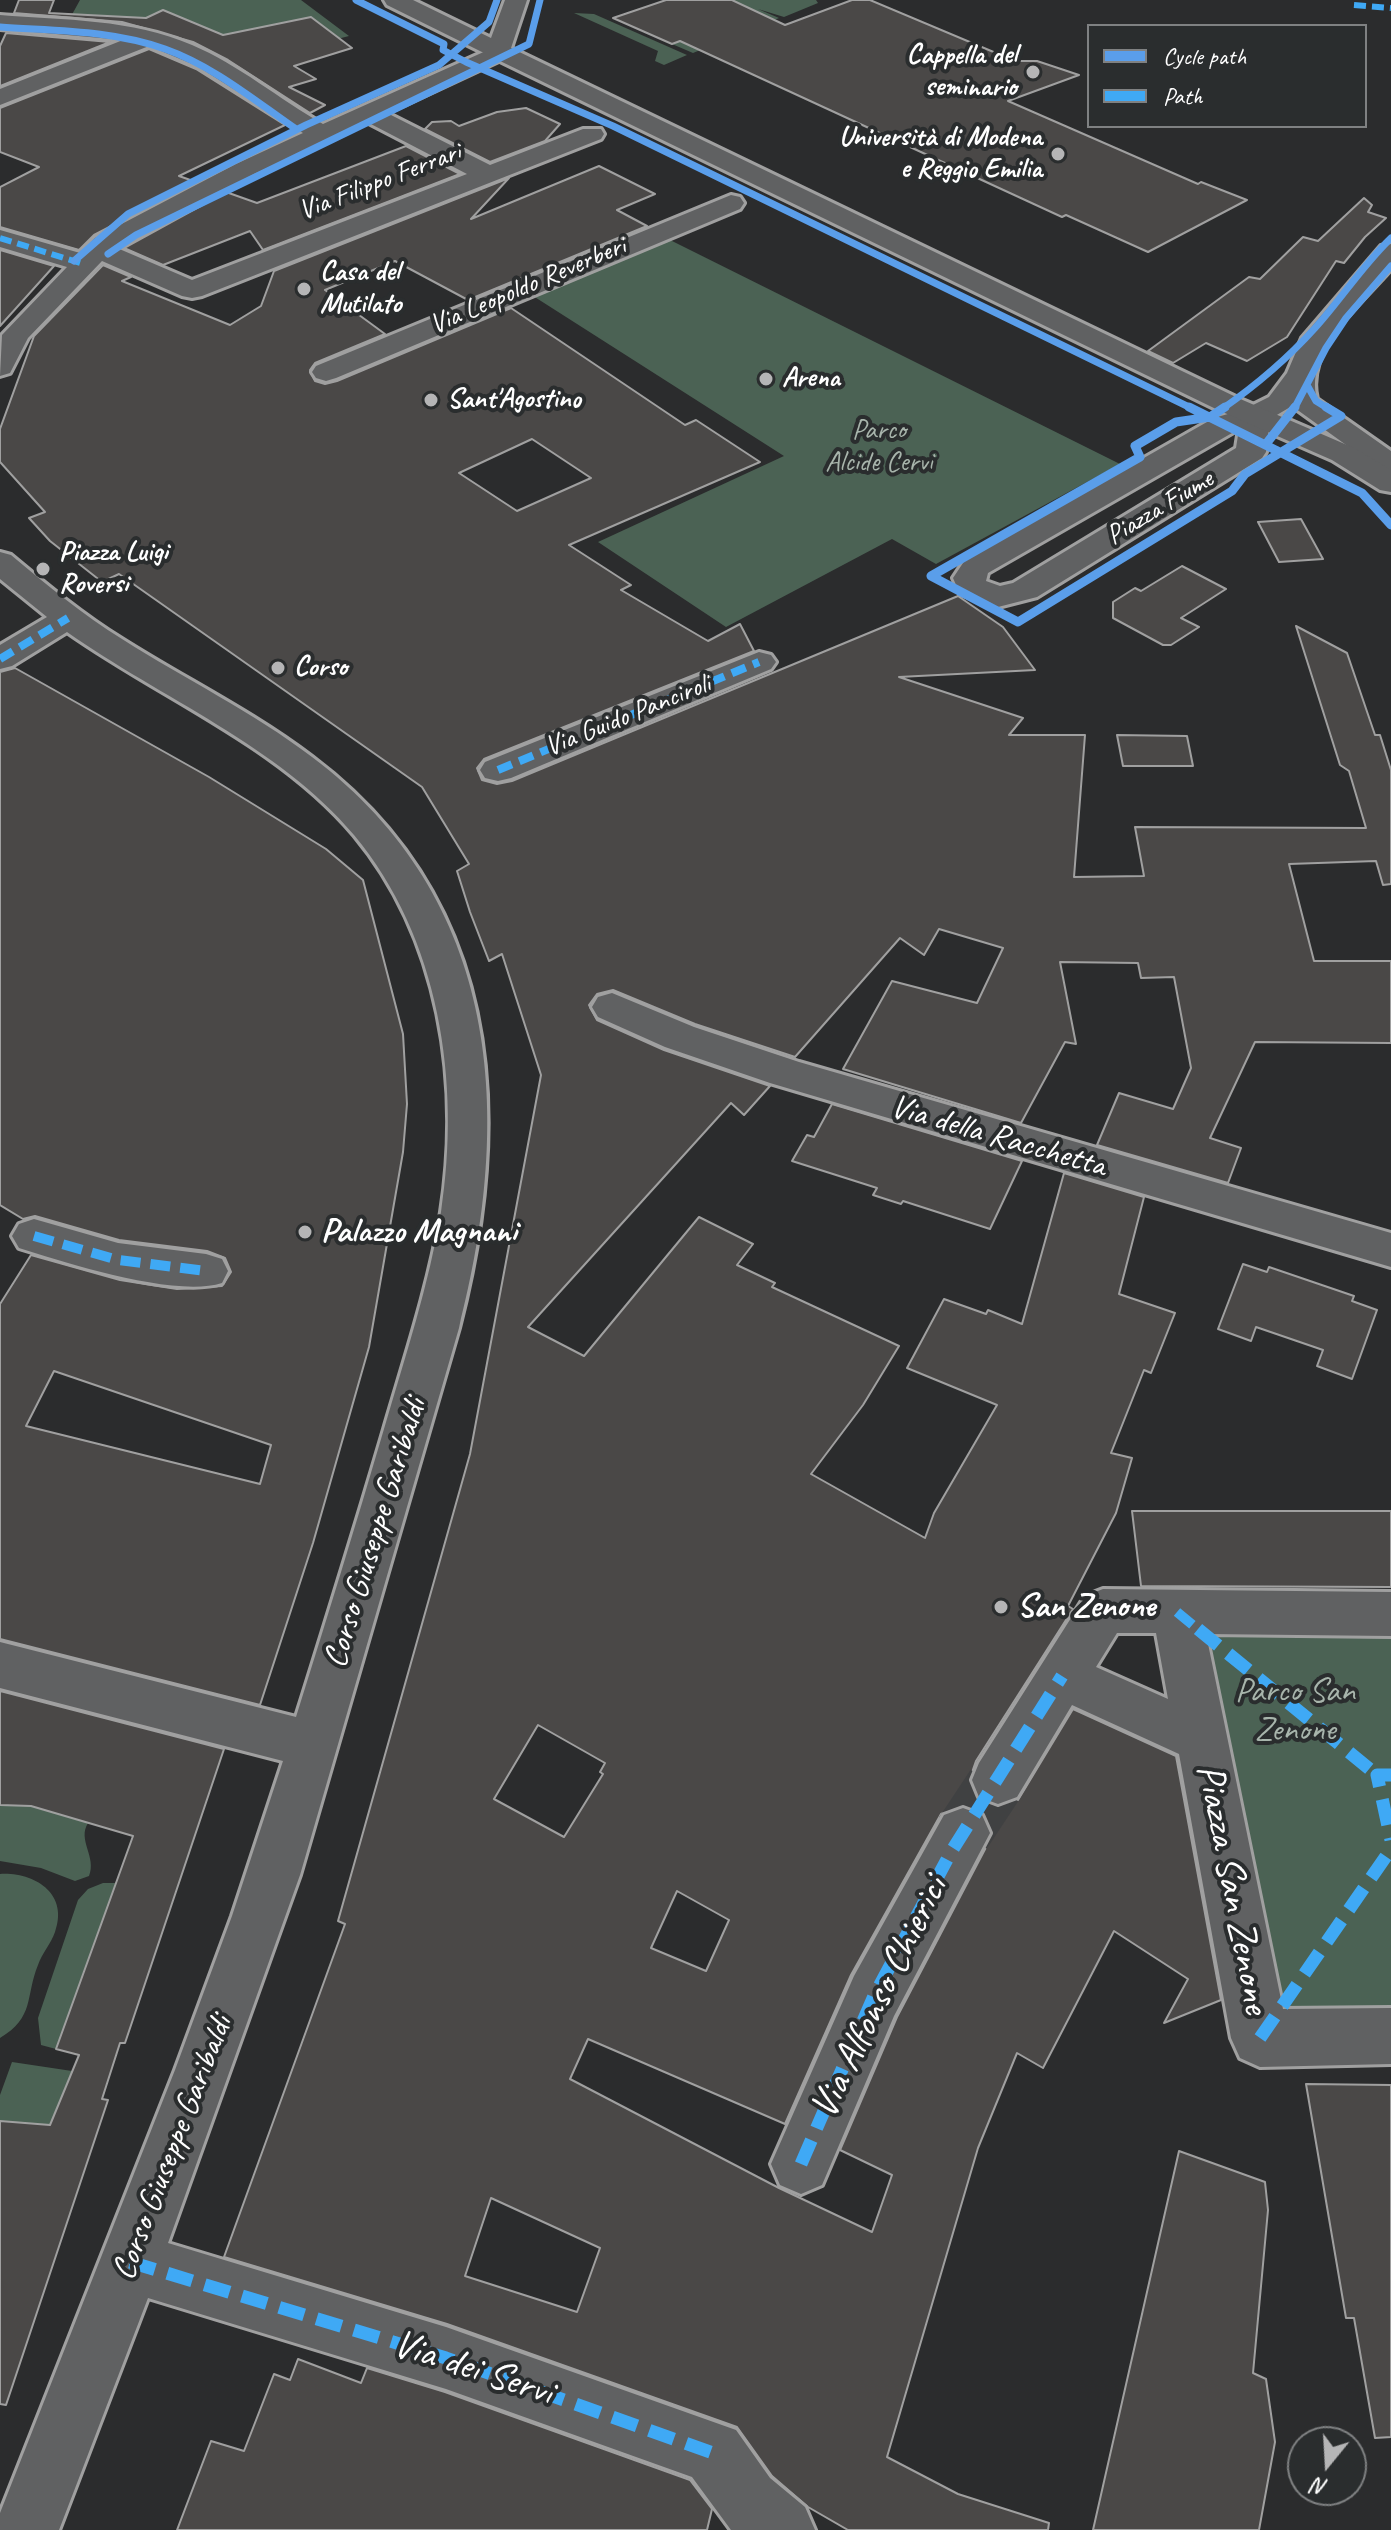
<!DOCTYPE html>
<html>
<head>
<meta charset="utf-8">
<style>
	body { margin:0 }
	#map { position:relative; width:1391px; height:2530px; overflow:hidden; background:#2b2c2d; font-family:Caveat,sans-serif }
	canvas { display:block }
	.legend { position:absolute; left:1087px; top:24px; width:280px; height:104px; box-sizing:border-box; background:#2a2d2e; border:2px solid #7f8182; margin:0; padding:10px 14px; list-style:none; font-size:24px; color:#fff }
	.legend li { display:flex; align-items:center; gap:16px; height:40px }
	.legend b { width:40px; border:2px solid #7f8182 }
	.north { position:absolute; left:1287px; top:2426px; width:80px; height:80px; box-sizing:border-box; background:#2a2d2e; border:2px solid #7f8182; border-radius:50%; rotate:198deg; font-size:22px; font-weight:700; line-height:32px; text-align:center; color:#fff }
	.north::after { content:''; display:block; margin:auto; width:28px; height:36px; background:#b5b5b6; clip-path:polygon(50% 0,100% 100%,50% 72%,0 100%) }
</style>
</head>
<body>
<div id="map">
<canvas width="1391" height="2530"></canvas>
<ul class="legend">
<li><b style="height:10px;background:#5a9eea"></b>Cycle path</li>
<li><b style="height:10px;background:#3fa9f5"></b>Path</li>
</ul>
<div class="north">N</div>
</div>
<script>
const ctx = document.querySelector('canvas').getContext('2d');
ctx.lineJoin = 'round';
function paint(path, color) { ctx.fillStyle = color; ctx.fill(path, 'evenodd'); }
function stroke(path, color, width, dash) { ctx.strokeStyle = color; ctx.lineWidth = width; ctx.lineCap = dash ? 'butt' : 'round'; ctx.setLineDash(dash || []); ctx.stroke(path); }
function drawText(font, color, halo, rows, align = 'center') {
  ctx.font = font + ' Caveat,sans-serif'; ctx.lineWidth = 8; ctx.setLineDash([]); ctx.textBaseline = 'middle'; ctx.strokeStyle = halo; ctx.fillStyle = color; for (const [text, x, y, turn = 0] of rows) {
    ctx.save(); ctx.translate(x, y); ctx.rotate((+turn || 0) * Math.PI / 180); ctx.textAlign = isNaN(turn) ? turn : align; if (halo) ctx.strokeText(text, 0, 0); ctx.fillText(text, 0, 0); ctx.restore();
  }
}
paint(new Path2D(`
	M80,0H301L349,36L236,65L191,40L163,10L146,18L85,15L81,21L69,20Z
	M732,0H816L818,3L784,17L758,9L779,18L693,53L672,44L757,12Z
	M574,13L594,14L687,55L664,65L655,61L658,51Z
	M664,237L1120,464L936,564L892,539L726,627L598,542L784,456L530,294Z
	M1177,1612L1391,1614V2036L1260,2038Z
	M0,1805L31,1806L88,1823C77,1840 97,1857 89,1876L75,1881L41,1868L0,1861Z
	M0,1874C35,1872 69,1894 55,1932C51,1944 42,1953 38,1965C25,1997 35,2017 0,2038Z
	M103,1883H116L56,2049L41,2045L38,2018L78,1900L88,1889Z
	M12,2062L72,2071L50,2125L0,2121V2095Z`), '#4b6254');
const building = new Path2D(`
	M19,0H54L49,13L146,18L163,10L223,35L311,17L352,48L294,66L316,79L289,87L325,105L310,113L228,60L193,42L122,22L14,13Z
	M666,0H732L785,25L852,0H870L1015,61H1037L1079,75L1008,101L1198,184L1201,182L1247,200L1148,252L1066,215L1062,217L680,41L672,44L613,18Z
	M6,33L110,42L0,86V46Z
	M149,49L196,69L285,125L179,176L196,182L94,235L79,250L0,227V187L39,167L0,152V108Z
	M526,108L560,124L545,141L490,162L425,129L432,122L451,121L459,126L497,112Z
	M406,146L460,174L263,250L250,231L163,265L124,248L226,192L257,203Z
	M599,166L655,194L617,210L647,226L468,300L395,261L325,290L385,334L315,363L310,370L315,381L325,384L337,381L511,308L685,425L696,420L760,462L569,545L631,585L621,590L708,641L740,624L754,651L484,759L477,768L482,780L497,784L512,781L958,596L1003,627L1035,670L899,677L1023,718L1009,735H1085L1074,877L1144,876L1135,827L1366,828L1349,771L1340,765L1296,626L1347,653L1375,735H1380L1391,770V884L1383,885L1376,861L1289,864L1314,961H1391V1043L1255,1042L1210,1138L1241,1148L1228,1183L1097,1145L1119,1093L1173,1109L1191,1068L1174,977L1141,978L1138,963L1060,962L1076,1044L1065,1042L1021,1123L843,1069L892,981L977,1003L1003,948L939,929L924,955L900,938L795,1057L695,1024L613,990L597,994L589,1005L597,1020L664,1050L770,1086L744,1115L731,1103L528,1327L584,1356L699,1217L753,1244L737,1265L775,1283L772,1287L899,1346L863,1405L811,1474L925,1538L934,1513L997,1405L907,1368L944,1299L986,1314L988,1310L1022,1324L1064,1173L1144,1197L1119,1294L1175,1313L1151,1373L1144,1370L1111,1453L1132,1458L1116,1513L1068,1606L1073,1609L976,1761L969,1781L978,1800L997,1807L1018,1800L1073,1709L1176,1756L1221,2000L1164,2023L1188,1979L1114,1931L1043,2068L1017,2053L978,2148L887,2457L958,2494L1049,2523L1048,2530H848L808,2507L772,2476L737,2427L447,2324L224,2257L345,1924L338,1921L470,1454L541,1075L502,954L489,961L470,912L457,871L469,864L422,787L119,574L102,582L50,541L29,518L45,512L0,462V429L34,336L103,265L131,277L122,281L230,325L261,306L274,271L509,178L471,219ZM532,439L591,478L517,511L459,473ZM538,1725L605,1763L600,1772L603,1774L564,1837L494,1799ZM962,1805L985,1814L993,1834L897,2017L840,2150L892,2175L872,2232L779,2188L570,2079L588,2039L785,2124L851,1975L941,1814ZM677,1891L729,1920L706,1971L651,1948ZM491,2198L600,2248L577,2312L465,2276Z
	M1364,198L1372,205L1368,212L1386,218L1365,237L1344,263L1336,261L1287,337L1247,361L1206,343L1173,363L1148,351L1249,277L1260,279L1303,237L1318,241Z
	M0,250L54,266L0,326Z
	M1301,519L1323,559L1279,562L1258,522Z
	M1182,566L1226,589L1181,618L1199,627L1171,645H1163L1113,618V602L1135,588L1141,591Z
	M15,668L209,777L326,849L363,880L403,1034L407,1104L403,1152L369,1347L313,1543L260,1705L0,1639V1304L31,1255L120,1280L177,1289L222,1286L231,1272L225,1258L207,1251L119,1240L35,1216L23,1219L0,1205V672ZM54,1371L271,1445L260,1484L26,1426Z
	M1117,735L1187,736L1193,766H1123Z
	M832,1104L1022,1161L990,1229L903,1201L901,1204L873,1195L877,1188L792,1161L807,1135L814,1137Z
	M1243,1264L1267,1272L1269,1267L1354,1296L1352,1301L1377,1310L1352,1379L1317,1366L1323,1350L1256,1327L1251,1341L1218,1329Z
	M1132,1511H1391V1587L1141,1586Z
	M0,1691L224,1749L125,2043H120L102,2099L108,2100L6,2405L0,2404V2121L50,2125L79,2055L56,2049L133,1836L31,1806L0,1805Z
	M1306,2084L1391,2085V2437L1375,2438L1354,2318H1346Z
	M1179,2151L1265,2182L1268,2210L1253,2373L1266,2379L1275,2442L1259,2530H1093Z
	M298,2359L361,2383L367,2368L445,2392L690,2480L712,2509L707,2530H177L211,2441L244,2451L274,2374L290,2380Z`);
paint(building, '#4a4847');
stroke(building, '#a0a0a0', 2);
stroke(new Path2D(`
	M963,1833L998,1780`), '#404142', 57, [57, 29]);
const minor = new Path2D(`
	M0,15C64,20 132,19 192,45C239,65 279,99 323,124L497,46L505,48L509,53L505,58L387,113L490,165L583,129H601L604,134L601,139L202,296L192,298L182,296L102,261L28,338L10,373L0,376L2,335L67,267L0,247V230L80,253L95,238L236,164L303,133L197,66L149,46L0,105V89L123,40L0,29ZM367,122L467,174L192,280L117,248L254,174Z
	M731,195L740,197L744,203L740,209L336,378L326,381L316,378L312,372L316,366Z
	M1391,244V269C1362,303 1304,349 1317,399L1391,451V481L1380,479L1367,460L1292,406L1270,419L1266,452L1262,458L1037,597L998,607L960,594L953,578L965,560L1214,418L1245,409L1269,397L1287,373L1302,338L1381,246ZM1239,429L1236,448L1013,583L1000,586L986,581L988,573Z
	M0,552L11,555C47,585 83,615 122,639C185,679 253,712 312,757C502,900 514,1115 459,1328L300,1875L168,2243L446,2327L736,2430L770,2478L805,2507L815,2530H731L692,2477L446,2389L148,2298L59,2530H0V2513L175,2070L232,1916L283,1761L0,1688V1642L296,1717C326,1621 356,1525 384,1429C405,1357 429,1285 441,1212C461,1083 440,938 354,835C278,745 162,699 67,632L12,666L0,669V645L47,617L0,579Z
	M759,652L771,655L776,662L771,669L511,778L498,781L485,778L480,770L485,762Z
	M612,993L694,1027L799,1062L1391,1233V1267L770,1083L665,1047L598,1017L592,1007L598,997Z
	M34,1219L118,1243L206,1254L222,1259L228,1271L222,1283C175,1298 67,1263 19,1248L12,1236L19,1224Z
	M1103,1589L1391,1592V1636L1206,1634L1283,2009L1391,2008V2064L1260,2067L1240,2058L1231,2038L1179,1754L1072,1705L1017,1797L998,1804L979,1797L972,1780L979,1763L1085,1596ZM1117,1633H1156L1168,1699L1096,1667Z
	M963,1808L982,1815L990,1833L894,2016L822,2185L801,2194L780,2185L771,2164L854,1976L944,1815Z`);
const major = new Path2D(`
	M384,0H413L491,38L505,0H527L511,48L1238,398L1354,448L1391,470V492L1380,490L1332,460L1218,410L498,60L489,58L486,54L387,5Z`);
stroke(minor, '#a0a0a0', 6);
stroke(major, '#a0a0a0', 6);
paint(minor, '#606162');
paint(major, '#606162');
stroke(new Path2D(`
	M1354,5L1391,8
	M0,238L80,263`), '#3fa9f5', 6, [12, 6]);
stroke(new Path2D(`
	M0,659L68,618
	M498,770L759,662`), '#3fa9f5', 8, [15, 8]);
stroke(new Path2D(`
	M34,1236L118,1260L206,1271
	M1177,1612L1200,1631`), '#3fa9f5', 10, [20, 10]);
stroke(new Path2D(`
	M1198,1629L1377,1775
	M1391,1775H1377L1391,1840
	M1260,2038L1391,1849
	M801,2164L874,1996L951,1852L1062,1676
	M130,2262L446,2358L713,2453`), '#3fa9f5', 13, [26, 13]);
stroke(new Path2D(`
	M356,0L444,44L443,50L466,62L613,126L1193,409
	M0,27C55,31 112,30 165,49C213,66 254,100 296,129
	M108,254L136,235L529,44L540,0
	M74,261L128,214L306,125L439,65L489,22L497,0
	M1307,385L1316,401L1329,409
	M1222,409C1255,386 1288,358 1315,328C1342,298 1362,266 1391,238
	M1294,409L1326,348L1346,318L1391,266`), '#5a9eea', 7);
stroke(new Path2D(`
	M1189,407L1362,493L1391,525
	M1225,407L1210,417L1176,422L1135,446L1140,457L931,576L1018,622L1232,491L1245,474L1341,416L1326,407
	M1266,444L1295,407`), '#5a9eea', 9);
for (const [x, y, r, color] of [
	[1033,72,8,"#b5b5b6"],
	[1058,154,8,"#b5b5b6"],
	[304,289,8,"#b5b5b6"],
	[766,379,8,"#b5b5b6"],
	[431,400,8,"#b5b5b6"],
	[43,569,8,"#b5b5b6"],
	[278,668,8,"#b5b5b6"],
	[305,1232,8,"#b5b5b6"],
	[1001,1607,8,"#b5b5b6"]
]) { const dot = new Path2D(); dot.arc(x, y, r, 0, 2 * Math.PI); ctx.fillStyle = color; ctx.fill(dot); stroke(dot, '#2a2d2e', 3); }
drawText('bold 28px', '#fff', '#2a2d2e', [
	["Cappella del",1017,56,"right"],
	["seminario",1017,88,"right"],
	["Università di Modena",1042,138,"right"],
	["e Reggio Emilia",1042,170,"right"],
	["Casa del",320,273],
	["Mutilato",320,305],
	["Arena",782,379],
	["Sant'Agostino",447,400],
	["Piazza Luigi",59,553],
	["Roversi",59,585],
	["Corso",294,668]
], 'left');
drawText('28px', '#fff', '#2a2d2e', [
	["Via Filippo Ferrari",380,182,-21],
	["Via Leopoldo Reverberi",528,286,-23],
	["Piazza Fiume",1160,508,-31],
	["Via Guido Panciroli",628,716,-22]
]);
drawText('28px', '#a8b5ac', '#2a2d2e', [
	["Parco",879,431],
	["Alcide Cervi",879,463]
]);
drawText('34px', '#fff', '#2a2d2e', [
	["Via della Racchetta",998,1137,16],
	["Corso Giuseppe Garibaldi",376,1533,-73],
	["Corso Giuseppe Garibaldi",173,2148,-69]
]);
drawText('bold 34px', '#fff', '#2a2d2e', [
	["Palazzo Magnani",321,1232],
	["San Zenone",1017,1607]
], 'left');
drawText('34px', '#a8b5ac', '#2a2d2e', [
	["Parco San",1295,1692],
	["Zenone",1295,1731]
]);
drawText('40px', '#fff', '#2a2d2e', [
	["Piazza San Zenone",1232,1889,79],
	["Via Alfonso Chierici",880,1998,-64],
	["Via dei Servi",473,2369,18]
]);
</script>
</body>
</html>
